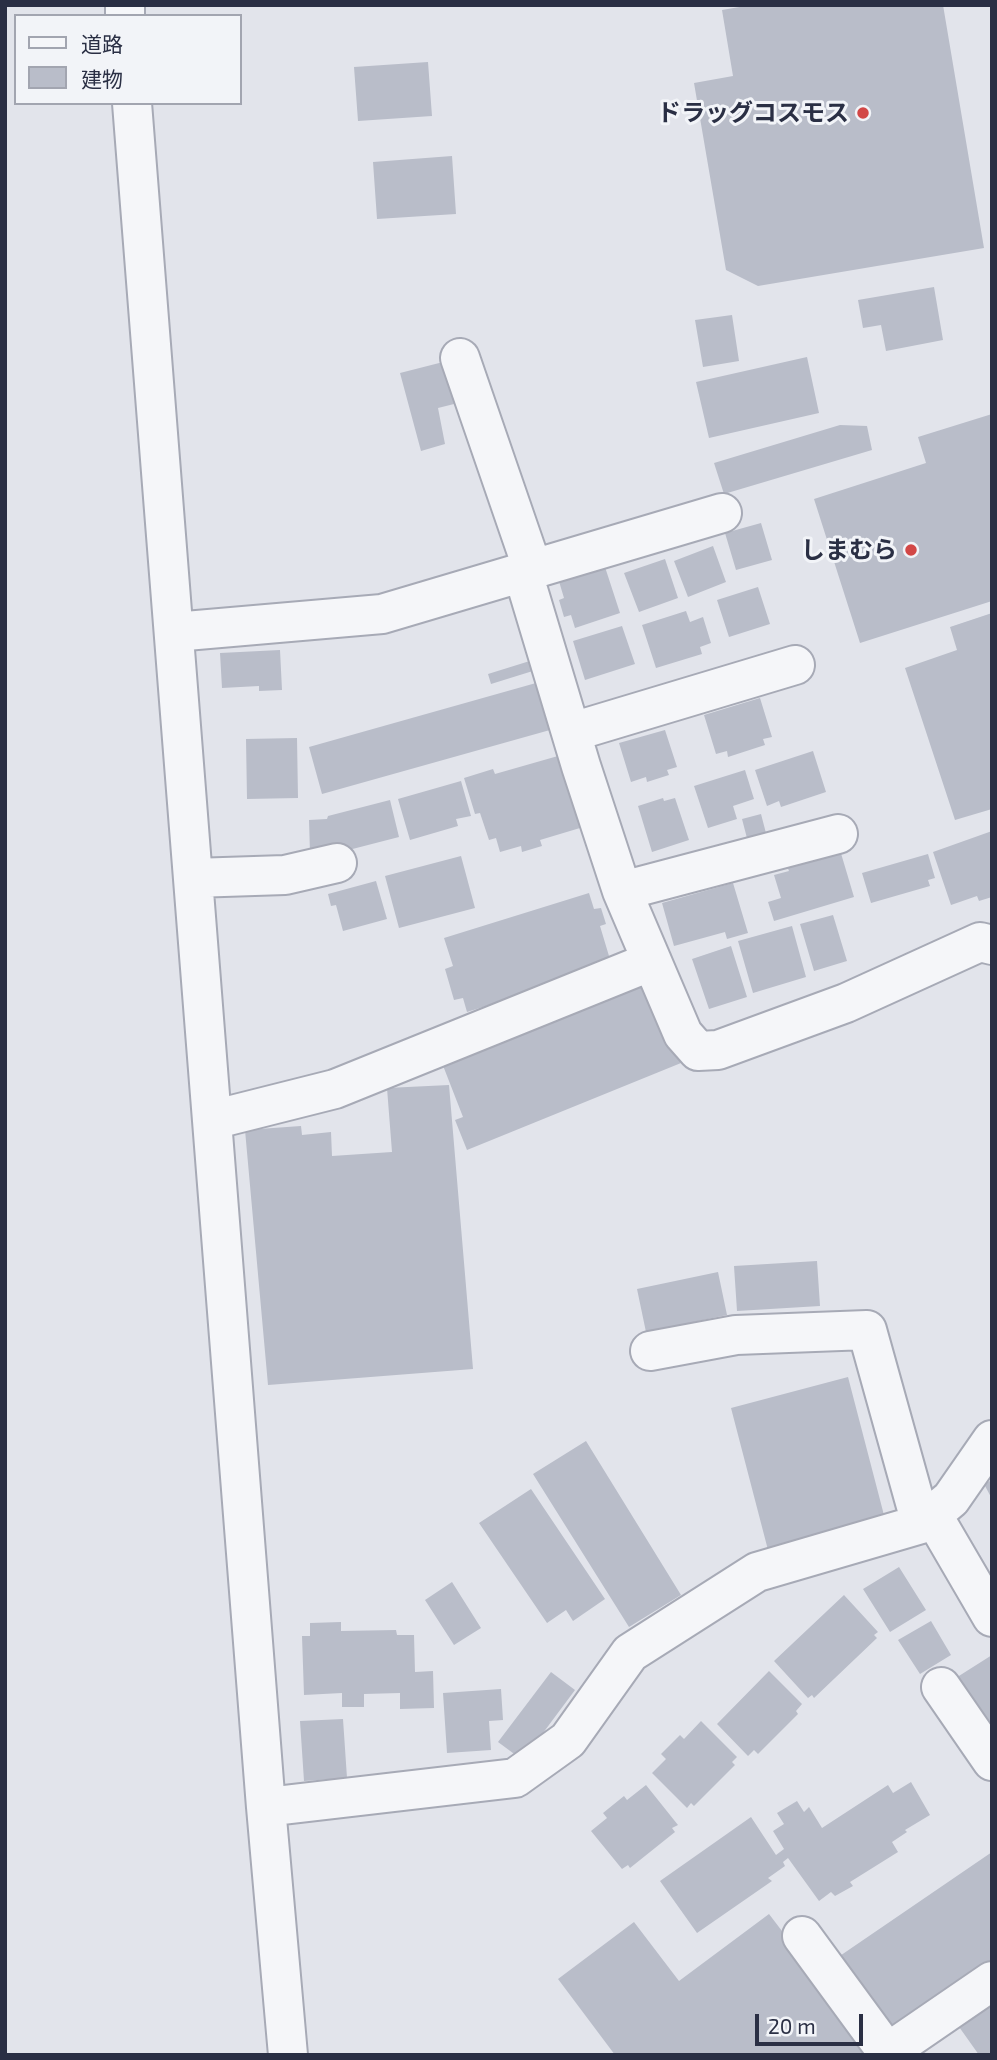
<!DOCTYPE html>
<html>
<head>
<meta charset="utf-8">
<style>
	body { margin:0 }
	#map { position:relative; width:997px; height:2060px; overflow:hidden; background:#e2e4eb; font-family:"Exo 2","Noto Sans JP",sans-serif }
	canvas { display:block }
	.frame { position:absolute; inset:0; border:7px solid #2a2f44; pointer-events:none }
	.legend { position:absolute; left:14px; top:14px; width:228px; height:91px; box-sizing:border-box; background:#f2f4f8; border:2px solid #a2a5b0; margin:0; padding:9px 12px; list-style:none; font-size:21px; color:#2a2f44 }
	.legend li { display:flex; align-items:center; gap:14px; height:35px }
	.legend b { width:35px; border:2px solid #a2a5b0 }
	.scale { position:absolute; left:755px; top:2014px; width:108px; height:32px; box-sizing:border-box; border:4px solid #2a2f44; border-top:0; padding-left:9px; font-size:21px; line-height:24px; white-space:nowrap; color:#2a2f44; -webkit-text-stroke:5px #f2f4f8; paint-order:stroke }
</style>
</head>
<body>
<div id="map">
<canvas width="997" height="2060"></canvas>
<div class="frame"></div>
<ul class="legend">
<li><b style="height:9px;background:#f5f6f9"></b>道路</li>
<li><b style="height:19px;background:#b9bdc9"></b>建物</li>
</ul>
<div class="scale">20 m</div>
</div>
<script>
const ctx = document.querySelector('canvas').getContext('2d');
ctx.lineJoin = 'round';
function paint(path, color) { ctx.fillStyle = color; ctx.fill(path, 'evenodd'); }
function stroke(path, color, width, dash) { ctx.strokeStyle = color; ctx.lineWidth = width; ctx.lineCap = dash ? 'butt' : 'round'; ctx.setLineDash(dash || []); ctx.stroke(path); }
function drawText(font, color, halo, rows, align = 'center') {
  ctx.font = font + ' "Exo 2","Noto Sans JP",sans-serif'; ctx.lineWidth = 6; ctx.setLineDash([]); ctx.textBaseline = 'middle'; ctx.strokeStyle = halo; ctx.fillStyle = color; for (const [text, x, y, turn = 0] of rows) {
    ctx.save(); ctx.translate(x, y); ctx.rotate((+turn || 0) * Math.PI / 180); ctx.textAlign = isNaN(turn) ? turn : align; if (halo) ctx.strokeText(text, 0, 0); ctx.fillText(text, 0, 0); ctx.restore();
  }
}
paint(new Path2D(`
	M751,5H943L984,248L758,286L726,270L694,83L733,76L722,10Z
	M428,62L432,116L358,121L354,67Z
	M452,156L456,214L377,219L373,162Z
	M934,287L943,340L886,351L881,325L863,328L858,300Z
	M732,315L739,361L703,367L695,320Z
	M807,357L819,413L709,438L696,382Z
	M451,360L462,402L438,408L445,444L421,451L400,373Z
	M992,414V601L860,643L814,499L926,463L918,437Z
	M840,425L867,426L872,450L724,494L714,463Z
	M761,523L772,560L736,570L725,533Z
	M713,546L726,582L688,597L674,561Z
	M665,559L678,598L639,612L624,573Z
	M605,567L620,613L575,628L571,615L564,617L559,600L564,598L558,578Z
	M758,587L770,624L729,637L717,600Z
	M686,611L690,622L703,617L711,643L700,647L702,654L656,668L642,625Z
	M992,613V809L955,820L905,668L957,650L950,627Z
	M622,626L635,664L585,680L573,641Z
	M280,650L282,690L259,691V686L222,688L220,653Z
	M533,660L536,670L491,684L488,674Z
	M536,683L550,730L322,794L309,747Z
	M760,698L772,737L763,739L765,745L728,757L727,751L716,754L704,715Z
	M665,730L677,767L667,770L669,775L647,782L646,777L631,782L619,743Z
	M297,738L298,798L247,799L246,739Z
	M813,751L826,792L781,807L779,801L767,806L755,770Z
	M558,756L580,828L540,840L542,846L522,852L521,846L500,852L496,838L489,840L480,813L475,814L464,778L493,769L495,774Z
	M745,770L754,799L733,806L737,819L708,828L694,786Z
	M461,781L471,816L456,819L458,826L410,840L398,799Z
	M663,798L664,801L675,798L689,840L652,852L638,806Z
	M390,800L399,837L337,853H310L309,820L327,819L328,816Z
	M761,814L767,837L748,842L742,819Z
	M992,831V897L979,901L977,896L951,905L933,852Z
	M840,850L854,897L774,921L768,902L781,898L774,875L789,871L787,866Z
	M928,854L935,878L928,880L930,886L871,903L862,873Z
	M461,856L475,908L399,928L385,876Z
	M376,881L387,919L343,931L336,905L331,906L328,894Z
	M733,883L748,933L727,939L725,932L674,946L662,903Z
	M589,893L594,909L601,908L606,924L600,926L612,966L467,1012L463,998L454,1000L445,969L453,966L444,938Z
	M833,915L847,961L814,971L800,924Z
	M792,926L806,977L753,993L738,941Z
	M731,946L747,997L709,1009L692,959Z
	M648,980L681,1063L467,1150L455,1120L463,1117L442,1063Z
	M449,1085L473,1369L268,1385L245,1130L301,1126L302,1135L331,1132L332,1156L392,1152L387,1088Z
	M817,1261L820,1306L737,1311L734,1266Z
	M718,1272L727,1315L646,1332L637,1289Z
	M848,1377L885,1519L768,1550L731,1408Z
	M586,1441L681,1595L629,1627L533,1474Z
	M992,1480V1499L984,1484Z
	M531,1489L605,1599L573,1621L566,1610L547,1623L479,1523Z
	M899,1567L926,1610L890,1632L863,1589Z
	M452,1582L481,1628L454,1645L425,1600Z
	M844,1595L878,1632L874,1635L877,1638L814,1698L812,1695L808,1698L774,1661Z
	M931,1621L951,1655L920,1674L898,1640Z
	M341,1622V1631L396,1630L397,1635H414L415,1672L433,1671L434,1708L400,1709V1693L364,1694V1707H342V1693L304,1695L302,1636H310V1623Z
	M992,1655V1740L951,1681Z
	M769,1671L802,1704L796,1711L798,1714L758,1754L754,1750L748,1756L717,1724Z
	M551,1672L575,1690L540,1737L517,1756L498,1742Z
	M501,1689L503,1720L489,1721L491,1750L447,1753L443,1693Z
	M343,1719L347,1778L304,1781L300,1721Z
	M701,1721L737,1757L732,1762L735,1765L694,1806L691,1803L687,1808L652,1773L666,1759L661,1754L680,1735L684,1739Z
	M911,1782L930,1815L905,1830L907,1832L892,1842L898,1852L850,1882L853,1886L835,1896L831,1892L819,1901L788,1858L783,1862L785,1866L768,1878L772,1881L697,1933L660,1881L751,1817L776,1855L784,1849L773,1831L784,1824L777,1813L797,1801L804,1812L809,1807L822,1828L888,1785L893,1793Z
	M646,1785L678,1825L672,1828L675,1832L630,1868L628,1865L622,1869L591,1831L607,1818L603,1813L624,1796L627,1800Z
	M992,1852V1976L888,2046L831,1962Z
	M769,1914L875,2053L874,2055H615L558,1979L634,1922L679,1981Z
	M992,2000V2055H979L957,2024Z`), '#b9bdc9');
const minor = new Path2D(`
	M125,5V16
	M132,103L266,1807L288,2055
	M460,358L533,570
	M523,573L581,766L622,891L683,1034L698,1051L718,1050L846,1003L980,942L992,945
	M174,632L382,614L722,513
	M572,732L795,665
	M193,878L285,875L337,863
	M622,891L838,834
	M212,1120L335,1089L652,961
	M650,1351L736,1335L867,1330L921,1524
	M932,1514L992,1617
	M941,1687L992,1761
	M266,1807L515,1778L568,1740L630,1653L757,1572L921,1524L951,1499L992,1440
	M802,1936L887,2052
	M884,2055L992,1981`);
stroke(minor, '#a7aab6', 42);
stroke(minor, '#f5f6f9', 38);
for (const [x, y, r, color] of [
	[863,113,7,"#d24746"],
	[911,550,7,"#d24746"]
]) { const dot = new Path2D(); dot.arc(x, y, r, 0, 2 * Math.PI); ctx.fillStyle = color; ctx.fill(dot); stroke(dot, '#f2f4f8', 2.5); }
drawText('bold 24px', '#2a2f44', '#f2f4f8', [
	["ドラッグコスモス",849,113],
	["しまむら",897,550]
], 'right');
</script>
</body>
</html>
